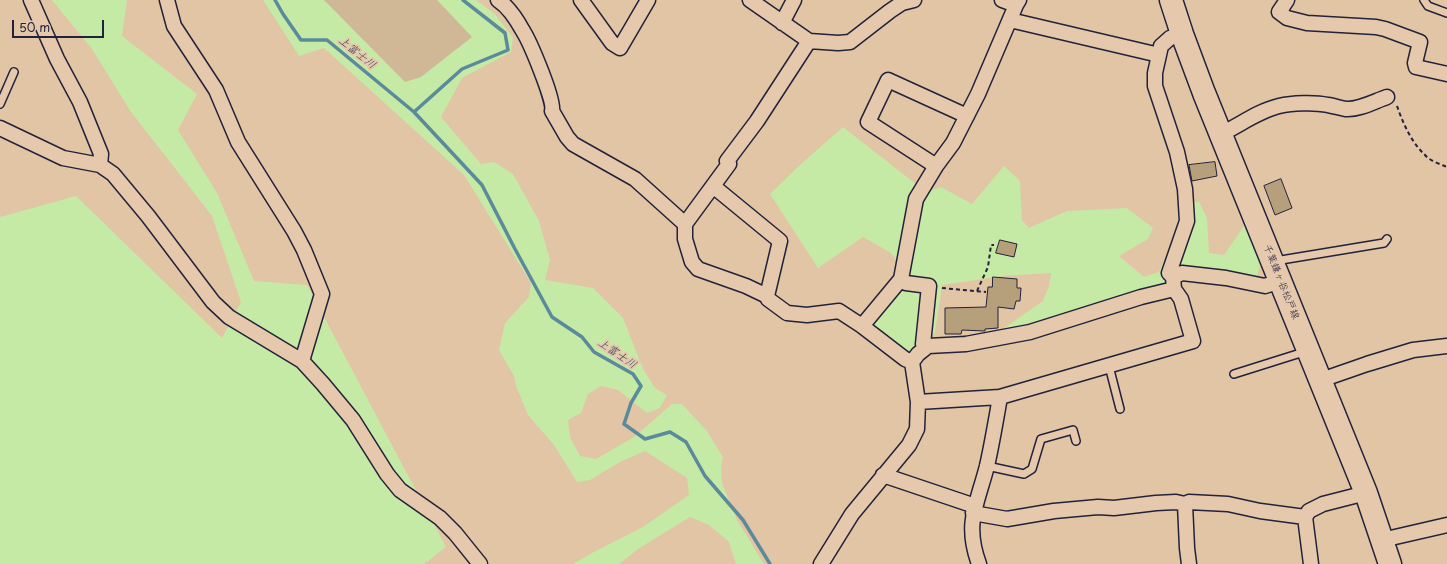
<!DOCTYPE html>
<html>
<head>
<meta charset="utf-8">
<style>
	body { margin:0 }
	#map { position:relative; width:1447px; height:564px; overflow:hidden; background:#e1c5a5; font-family:"Playpen Sans",sans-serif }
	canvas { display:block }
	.scale { position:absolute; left:12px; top:20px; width:92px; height:18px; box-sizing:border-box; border:2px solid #22223b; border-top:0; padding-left:5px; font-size:12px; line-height:14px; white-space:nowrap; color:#22223b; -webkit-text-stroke:3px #e6c9ad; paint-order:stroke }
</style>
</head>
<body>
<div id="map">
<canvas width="1447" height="564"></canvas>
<div class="scale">50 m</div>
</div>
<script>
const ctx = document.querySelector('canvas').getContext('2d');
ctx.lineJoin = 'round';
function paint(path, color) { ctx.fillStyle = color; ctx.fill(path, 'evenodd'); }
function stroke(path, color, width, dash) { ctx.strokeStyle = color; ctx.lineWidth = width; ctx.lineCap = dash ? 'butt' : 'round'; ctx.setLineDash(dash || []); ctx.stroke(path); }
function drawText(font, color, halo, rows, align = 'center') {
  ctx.font = font + ' "Playpen Sans","Klee One",sans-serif'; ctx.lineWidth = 4; ctx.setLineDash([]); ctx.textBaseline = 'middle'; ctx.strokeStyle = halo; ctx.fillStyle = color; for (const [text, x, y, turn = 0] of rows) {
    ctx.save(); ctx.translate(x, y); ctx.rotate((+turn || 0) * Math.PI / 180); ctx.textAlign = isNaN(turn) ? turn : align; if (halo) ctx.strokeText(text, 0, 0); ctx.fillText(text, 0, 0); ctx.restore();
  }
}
paint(new Path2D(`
	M287,0H446L496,38L414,98Z`), '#d0b796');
paint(new Path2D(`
	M52,0H127L122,36L197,94L178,130L217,193L254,281L307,285L446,547L424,564H0V217L76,196L222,338L241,302L212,216L192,190L131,112L92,49Z
	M263,0H324L405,82L421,77L472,37L437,0H476L495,14L513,38L511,52L462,78L441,117L481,164L494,162L513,174L539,221L550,260L545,280L593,288L623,318L643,369L655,388L667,395L660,408L647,413L618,390L601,386L588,394L581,413L568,420L570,437L580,456L596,459L634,437L672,404H682L707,431L723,457L721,468L722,483L737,520L764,564H736L729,542L709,525L690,517L638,549L619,564H573L590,554L643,527L689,495L687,478L645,451L620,462L590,480L577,482L554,445L528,415L516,386L514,376L499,350L505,323L529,297L531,283L464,175L324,48L299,56Z
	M843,127L926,192L941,187L972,204L1004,166L1020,181L1022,220L1029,228L1067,211L1127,208L1153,228L1148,239L1119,256L1144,277L1159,272L1176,236L1180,203L1199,202L1207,218L1209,253L1224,255L1246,223L1262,259L1257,276L1184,268L1163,284L997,333L1043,301L1049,286L1051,273L1003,276L942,285L935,333L907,352L870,323L911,281L891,253L863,237L818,268L770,194L800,165Z`), '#c5eaa5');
stroke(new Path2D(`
	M275,0L283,14L301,40H327L414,112
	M463,0L505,33L508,50L462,69L414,112L482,185L515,249L552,317L582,337L594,352L633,374L641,386L631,403L624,424L645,439L670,432L686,442L705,476L743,520L770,564`), '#5a8a9c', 3.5);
const building = new Path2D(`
	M1215,162L1217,176L1192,181L1189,165Z
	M1281,179L1292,208L1275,215L1264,186Z
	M1000,240L1017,244L1014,257L996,253Z
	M993,277L1017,279V288H1021L1020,301H1016L1014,309L998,307V328L985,329V331L962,330L961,334H945V308L986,307L988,287H992Z`);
paint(building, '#b6a07b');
stroke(building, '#22223b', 1);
const service = new Path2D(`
	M1424,0L1428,6L1447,13
	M0,104L14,72
	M1275,261L1384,243L1387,239
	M1109,366L1120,409
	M1234,374L1307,351
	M987,466L1024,474L1032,469L1041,439L1073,430L1076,441`);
const minor = new Path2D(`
	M31,0L57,59L80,102L101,154L100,165
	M167,0L174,26L216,90L238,142L294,231L304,250L322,294L302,361
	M498,0C509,7 517,20 523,31C530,42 555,101 552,111L567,137L573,144L635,179L685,224
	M581,0L612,43L620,48L648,0
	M750,0L809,41L838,43L850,42L890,11L902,3L914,0
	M1002,0L1016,5
	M1287,0L1279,12L1287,18L1307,23L1376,27L1385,29L1420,42L1415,63L1416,67L1447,74
	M1010,20L1159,55
	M782,23L794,0
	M0,128L63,158L100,165L113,174L148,216L213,302L229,317L302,361L323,384L353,420L387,474L400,490L440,518L455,533L480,564
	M1221,134C1240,125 1258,111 1279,106C1292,103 1314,102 1328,105C1334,106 1340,108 1346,109C1359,110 1375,101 1387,97
	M936,166L868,122L888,80L967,116
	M713,186L780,241L767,296L746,286L698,269L692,262L685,239V224L729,164L727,161L757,121L809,41
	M1173,277L1182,273L1226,278L1265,286L1280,281
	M901,279L906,283L929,286L923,344L925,348
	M767,296L768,299L787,313L807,315L839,311L862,326L905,359L912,362
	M862,326L901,279L916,199L936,166L953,143L978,94L1016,5L1019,0
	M1321,380L1367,364L1413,350L1447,346
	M918,402L1000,397L1193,341L1181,299L1174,289L1173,277L1169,273L1187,221L1185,189L1177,152L1155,86V73L1161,46L1170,38L1182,34
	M883,475L975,506
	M1185,504L1187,548L1189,564
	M973,513L1007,519L1054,511L1098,507L1114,508L1156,503L1176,502L1185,504L1189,502L1228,504L1260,511L1305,517
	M1382,540L1447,525
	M821,564L852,514L909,445L917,429L918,402L912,362L918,354L928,346L966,344L1030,332L1141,297L1174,289
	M979,564C964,523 977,505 987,466C992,444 996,420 1000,397
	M1311,564L1305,517L1309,511L1323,504L1366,493`);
const primary = new Path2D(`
	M1171,0L1182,34L1204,93L1366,493L1390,564`);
stroke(service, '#22223b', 10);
stroke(minor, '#22223b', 17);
stroke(primary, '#22223b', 25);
stroke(new Path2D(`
	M1397,106C1403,123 1411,142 1425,155C1430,161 1440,164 1447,167
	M942,288L986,292
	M977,291L988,267L991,245H994`), '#22223b', 2, [4, 3]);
stroke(service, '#e6c9ad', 7);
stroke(minor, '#e6c9ad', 14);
stroke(primary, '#e6c9ad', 22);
drawText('10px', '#22223b', '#e6c9ad', [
	["千葉鎌ヶ谷松戸線",1281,282,68]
]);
drawText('italic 11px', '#303c53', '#e6c9ad', [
	["上富士川",357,53,39],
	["上富士川",617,354,34]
]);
</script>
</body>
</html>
